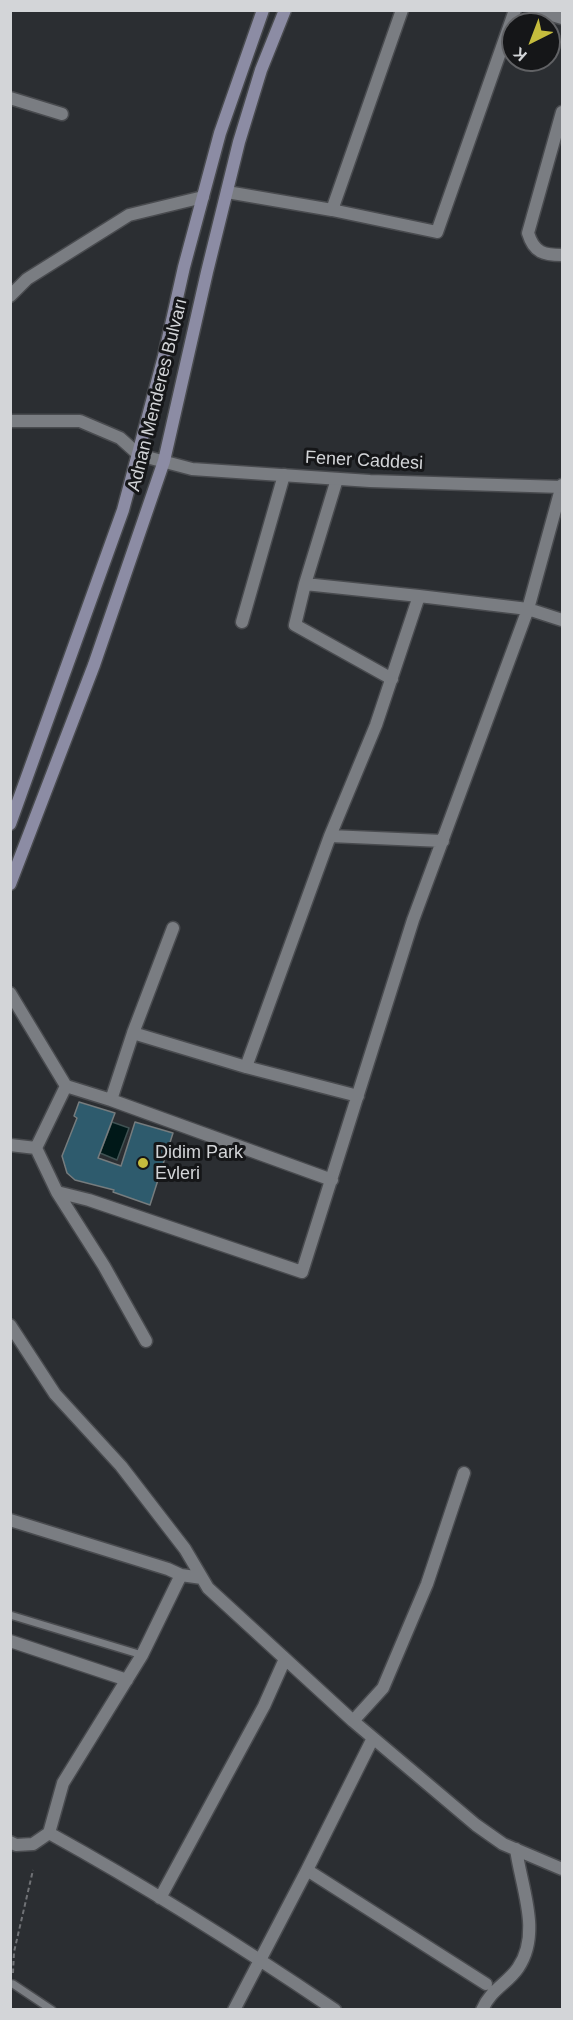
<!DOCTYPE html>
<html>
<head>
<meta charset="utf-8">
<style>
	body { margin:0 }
	#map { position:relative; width:573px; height:2020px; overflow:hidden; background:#2b2e32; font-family:Arial,sans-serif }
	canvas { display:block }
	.frame { position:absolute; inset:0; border:12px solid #d3d5d8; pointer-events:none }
	.north { position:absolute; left:501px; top:12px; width:60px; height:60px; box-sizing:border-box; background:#151618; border:2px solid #616265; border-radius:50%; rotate:222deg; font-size:16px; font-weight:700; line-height:24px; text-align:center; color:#d3d5d8 }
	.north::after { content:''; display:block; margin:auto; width:21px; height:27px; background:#c5bc3d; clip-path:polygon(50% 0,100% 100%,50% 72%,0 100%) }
</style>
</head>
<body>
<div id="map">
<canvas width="573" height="2020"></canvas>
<div class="frame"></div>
<div class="north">K</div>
</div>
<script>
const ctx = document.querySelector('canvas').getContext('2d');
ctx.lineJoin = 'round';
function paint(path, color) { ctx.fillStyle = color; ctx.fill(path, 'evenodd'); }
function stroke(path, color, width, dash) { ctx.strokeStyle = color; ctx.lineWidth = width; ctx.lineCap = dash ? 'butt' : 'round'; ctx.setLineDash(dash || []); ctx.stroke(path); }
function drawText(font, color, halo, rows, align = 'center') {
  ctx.font = font + ' Arial,sans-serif'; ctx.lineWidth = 6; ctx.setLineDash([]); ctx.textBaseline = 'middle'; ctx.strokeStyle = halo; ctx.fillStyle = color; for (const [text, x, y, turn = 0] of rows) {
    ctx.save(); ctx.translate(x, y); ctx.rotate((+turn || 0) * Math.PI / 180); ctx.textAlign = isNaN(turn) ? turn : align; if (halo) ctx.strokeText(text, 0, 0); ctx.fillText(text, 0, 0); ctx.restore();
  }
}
const water = new Path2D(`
	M112,1122L129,1128L117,1160L100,1153Z`);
paint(water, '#001818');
stroke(water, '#3f5152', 1.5);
const building = new Path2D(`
	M79,1102L115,1113L98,1158L121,1166L135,1122L173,1133L150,1205L113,1192L114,1190L75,1180L67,1173L62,1156L77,1118L74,1116Z`);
paint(building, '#2e5b6d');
stroke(building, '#767c7e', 1.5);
const service = new Path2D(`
	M10,1615L142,1655
	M13,1984L52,2010`);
const minor = new Path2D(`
	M535,10L562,18
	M10,98L62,114
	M562,112L528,233C534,253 544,255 562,255
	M227,192L332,210L437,232L515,10
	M332,210L402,10
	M10,296L27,279L129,215L203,197
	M337,479L305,584L295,625L392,679
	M305,584L419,596
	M242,622L284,475
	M330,836L443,841
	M10,993L66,1086L111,1100L332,1180
	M133,1033L246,1067L358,1096
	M246,1067L330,836L376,725L419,596L528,609L562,620
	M66,1086L36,1148L57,1192L104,1266L146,1341
	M111,1100L133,1033L173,928
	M10,1145L36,1148
	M57,1192L89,1200L302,1272L413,920L528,609L562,485
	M10,1325L55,1394L121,1466L185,1549L208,1588L353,1721L476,1825L503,1844L562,1869
	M10,1520L168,1569L181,1575L202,1578
	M10,1641L127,1680
	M353,1721L383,1688L427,1584L464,1473
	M373,1738L307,1870L486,1984
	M49,1833C147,1887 242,1947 335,2010
	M10,1842L16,1845L33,1844L49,1833L63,1783L142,1655L181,1575
	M160,1898L264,1706L285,1659
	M234,2010L307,1870
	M482,2010C491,1989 507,1984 518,1968C542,1933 521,1887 516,1849`);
const tertiary = new Path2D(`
	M10,421H80L120,438L139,455L192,469L370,481L562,487`);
const secondary = new Path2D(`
	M10,824L123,510L164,356L184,267L220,133L263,10
	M10,884L94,665L164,461L207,272L239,142L261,70L285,10`);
stroke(service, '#494b4f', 10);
stroke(minor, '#494b4f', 15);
stroke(tertiary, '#494b4f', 15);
stroke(secondary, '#494b4f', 15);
stroke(new Path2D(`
	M13,1973L14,1952L33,1870`), '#707276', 2, [4.5, 3]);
stroke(service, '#7a7d82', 7);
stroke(minor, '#7a7d82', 12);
stroke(tertiary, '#7a7d82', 12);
stroke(secondary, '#8c8ca4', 12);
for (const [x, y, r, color] of [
	[143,1163,6,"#c5bc3d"]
]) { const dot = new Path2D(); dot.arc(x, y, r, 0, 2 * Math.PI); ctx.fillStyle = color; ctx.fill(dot); stroke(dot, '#151618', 2); }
drawText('18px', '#d3d5d8', '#151618', [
	["Adnan Menderes Bulvarı",158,395,-76],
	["Fener Caddesi",364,461,3]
]);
drawText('18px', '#d3d5d8', '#151618', [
	["Didim Park",155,1153],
	["Evleri",155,1174]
], 'left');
</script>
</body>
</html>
